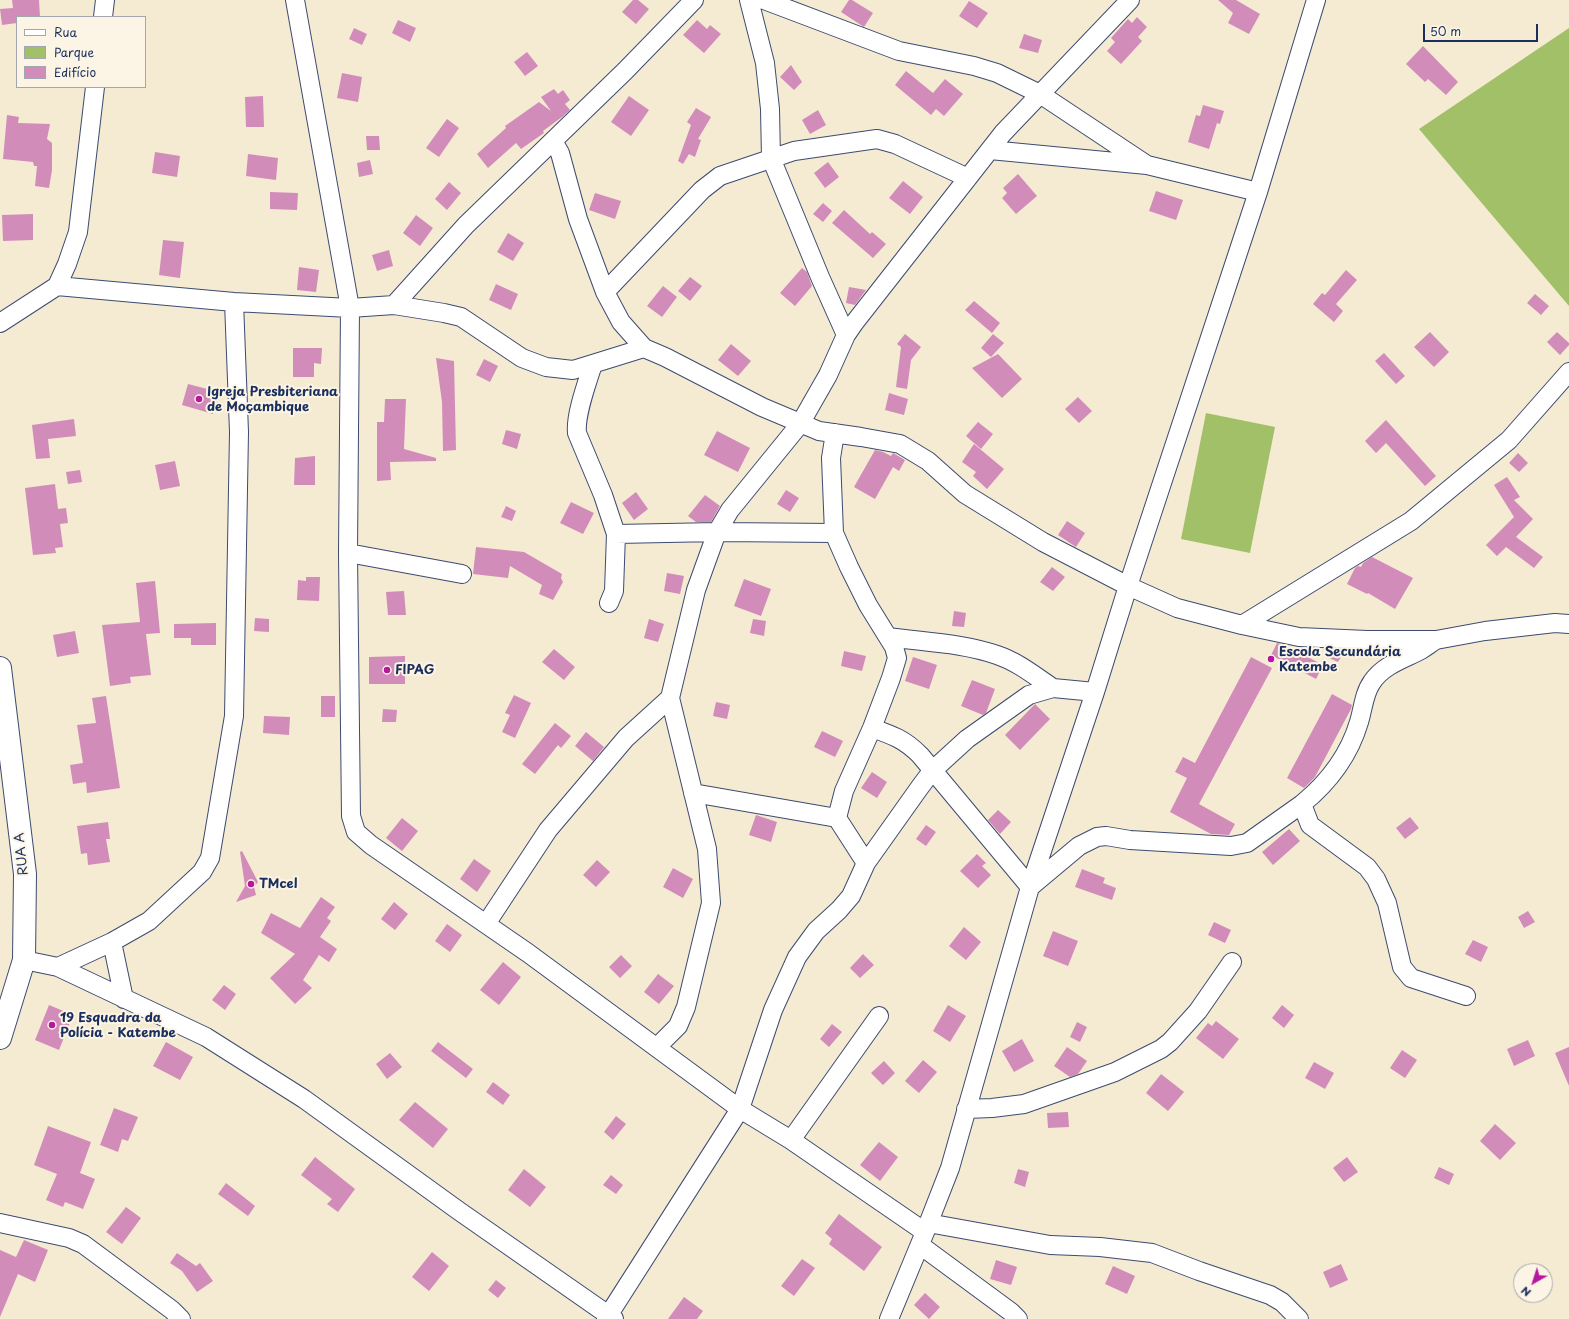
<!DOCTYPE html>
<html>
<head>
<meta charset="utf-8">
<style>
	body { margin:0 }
	#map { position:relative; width:1569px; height:1319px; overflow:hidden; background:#f5ebd3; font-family:"Playpen Sans",sans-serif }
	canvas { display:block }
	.legend { position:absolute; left:16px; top:16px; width:130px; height:72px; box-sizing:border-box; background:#fcf5e5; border:1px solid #a2a6af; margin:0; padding:5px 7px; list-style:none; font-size:12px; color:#1b2f5e }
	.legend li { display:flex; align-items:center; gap:8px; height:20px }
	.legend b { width:20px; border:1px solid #a2a6af }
	.north { position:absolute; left:1513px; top:1263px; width:40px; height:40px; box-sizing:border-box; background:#fcf5e5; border:1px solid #a2a6af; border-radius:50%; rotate:219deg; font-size:11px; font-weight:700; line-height:16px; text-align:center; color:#1b2f5e }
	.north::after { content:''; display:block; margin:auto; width:14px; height:18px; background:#b5179e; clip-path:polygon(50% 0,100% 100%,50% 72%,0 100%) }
	.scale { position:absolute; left:1423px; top:24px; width:115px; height:18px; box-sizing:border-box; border:2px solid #1b2f5e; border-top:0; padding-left:5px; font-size:12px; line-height:14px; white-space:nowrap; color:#1b2f5e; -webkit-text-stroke:3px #fcf5e5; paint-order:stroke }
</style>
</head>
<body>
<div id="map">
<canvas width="1569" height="1319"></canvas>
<ul class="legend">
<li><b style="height:5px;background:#fff"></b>Rua</li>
<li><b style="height:11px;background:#a1c068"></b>Parque</li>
<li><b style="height:11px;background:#d28cba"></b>Edifício</li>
</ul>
<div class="north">N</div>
<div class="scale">50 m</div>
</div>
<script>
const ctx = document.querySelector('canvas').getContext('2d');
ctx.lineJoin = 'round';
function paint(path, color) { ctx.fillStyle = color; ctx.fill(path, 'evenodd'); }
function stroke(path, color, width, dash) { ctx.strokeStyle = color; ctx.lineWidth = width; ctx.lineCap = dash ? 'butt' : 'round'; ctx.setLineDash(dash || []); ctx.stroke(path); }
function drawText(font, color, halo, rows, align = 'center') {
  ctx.font = font + ' "Playpen Sans",sans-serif'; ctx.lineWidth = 4; ctx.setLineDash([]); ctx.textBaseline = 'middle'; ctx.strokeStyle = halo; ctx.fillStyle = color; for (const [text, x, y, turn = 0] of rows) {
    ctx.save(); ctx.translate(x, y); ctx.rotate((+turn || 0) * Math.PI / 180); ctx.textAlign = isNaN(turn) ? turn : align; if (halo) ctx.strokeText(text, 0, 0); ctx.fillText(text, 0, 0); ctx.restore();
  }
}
paint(new Path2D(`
	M1569,28V306L1419,129Z
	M1206,413L1275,427L1250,553L1181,539Z`), '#a1c068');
paint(new Path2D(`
	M12,0H39L40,17H17V23L2,25L0,9L13,8Z
	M633,0H638L649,9L636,24L622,12Z
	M849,0H852L873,13L864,27L841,12Z
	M1218,0H1236L1260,14L1249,34L1228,23L1233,13Z
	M969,1L988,13L977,28L959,16Z
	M1137,17L1147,27L1138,37L1142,41L1121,64L1107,51L1115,42L1111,38L1128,19L1132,23Z
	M398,20L416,28L410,42L392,33Z
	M697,20L707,29L710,25L721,34L704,53L683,35Z
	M354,28L367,34L362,45L349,39Z
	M1024,34L1042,40L1038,53L1019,48Z
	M1423,46L1458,82L1446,95L1428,79L1425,82L1406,64Z
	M527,52L538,66L525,76L514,62Z
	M791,65L802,82L794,90L780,77Z
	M906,71L933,93L945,79L963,94L944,116L936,109L931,115L895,85Z
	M342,73L362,77L358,102L337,98Z
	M554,89L558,94L563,90L570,100L565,104L570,110L562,117L543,131L544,133L521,149L516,143L488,168L477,154L506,128L505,126L539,102L551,111L541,97Z
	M263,96L264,127H246L245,97Z
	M629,96L649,110L631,136L611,122Z
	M1203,105L1224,111L1220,124L1217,123L1209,149L1188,142L1196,115L1200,116Z
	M696,108L711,117L698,139L701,140L695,157L689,154L683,164L678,161L691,125L687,122Z
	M818,110L826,125L810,134L802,120Z
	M7,115L19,117L18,123L50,124L47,139L52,143V170L49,188L35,186L37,166H34L33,162L3,159Z
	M447,119L459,128L439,157L426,148Z
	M366,136H379L380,150H367Z
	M155,152L180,156L177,177L152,173Z
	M248,154L278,158L276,180L246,176Z
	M370,160L373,174L359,177L357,163Z
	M828,162L839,177L825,188L814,173Z
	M1018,174L1037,196L1016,214L1002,198L1007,193L1003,188Z
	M903,181L923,197L910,214L889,198Z
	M449,182L461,193L447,210L435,199Z
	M1156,191L1183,200L1176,220L1149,211Z
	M270,192L298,193L297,210L270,209Z
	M595,193L621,201L615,219L589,210Z
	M823,203L832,211L823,222L813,214Z
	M844,210L870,234L872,232L886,244L873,258L832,223Z
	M33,214V240L3,241L2,215Z
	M416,215L433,228L420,246L403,233Z
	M508,233L524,243L513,261L497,252Z
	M163,240L184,242L180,278L159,275Z
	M389,250L393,266L377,271L372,255Z
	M299,267L319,270L316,292L297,290Z
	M802,268L807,272L812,286L795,306L780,293Z
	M1346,270L1357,280L1336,304L1343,311L1334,322L1313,304L1322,293L1325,295Z
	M690,277L702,286L690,301L678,291Z
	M496,284L518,294L511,310L489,300Z
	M663,286L677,297L662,317L647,306Z
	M849,287L866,290L855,305L846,303Z
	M1535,294L1549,306L1541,315L1527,303Z
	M974,301L1000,323L992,333L965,310Z
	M1430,332L1449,352L1434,367L1414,347Z
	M1557,332L1569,343V345L1560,355L1547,342Z
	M905,334L921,347L911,360L907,389L896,387L901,347L897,344Z
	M993,334L1004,343L991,357L981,348Z
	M731,344L751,361L738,376L718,360Z
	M293,348H322L321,364L314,363V377H293Z
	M1384,353L1405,376L1396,384L1375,361Z
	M998,354L1022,379L1002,398L972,368Z
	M436,358L454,361L456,450L443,451L442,402Z
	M484,359L498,366L490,382L476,375Z
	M188,384L219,392L213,414L182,405Z
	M889,393L908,399L904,415L885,410Z
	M1078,397L1092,411L1079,423L1065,409Z
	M385,399H406L404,449L436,458V461L390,462L391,480L377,481V422H384Z
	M74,419L76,436L48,439L50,458L36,459L32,425Z
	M1386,420L1436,476L1425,486L1386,443L1376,453L1365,441Z
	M978,422L993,434L981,449L966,436Z
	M506,430L521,434L517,449L502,444Z
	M717,431L750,448L738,472L704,455Z
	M974,444L1004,469L987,489L973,476L976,472L962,462Z
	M875,450L883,452L891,456L893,453L905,460L899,471L893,467L875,499L854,487Z
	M1518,453L1528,463L1519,472L1509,463Z
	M315,456V485H294L295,458Z
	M175,461L180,486L160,490L155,465Z
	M80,470L82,482L68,484L66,472Z
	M1507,477L1520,497L1514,500L1533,519L1516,537L1543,557L1534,568L1506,547L1497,556L1486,545L1514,517L1494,485Z
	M55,484L58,509L66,508L68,523L60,524L63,547L55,548L56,553L33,555L25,488Z
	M786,490L799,498L790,512L777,504Z
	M636,492L648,509L634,520L622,503Z
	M705,495L720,506L711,522H696L688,516Z
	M571,502L594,513L583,534L560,523Z
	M506,506L516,511L512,521L501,517Z
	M1067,521L1085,533L1076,547L1058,535Z
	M476,547L524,552L562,574L561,578L563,582L553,600L539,594L542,585L510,566L508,578L473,574Z
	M1372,557L1413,578L1395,609L1368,593L1367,594L1347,584L1355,568L1358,566L1361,567L1363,563Z
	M1052,567L1065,577L1053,591L1040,582Z
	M667,573L684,576L680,594L664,591Z
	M306,577H320L319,601L297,600L298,580L306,581Z
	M744,579L771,589L761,616L734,606Z
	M155,581L160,633L146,634L151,675L130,677L131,683L110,686L102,625L140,622L136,583Z
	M404,591L406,615H388L386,592Z
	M954,611L966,613L964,627L952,626Z
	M255,618L269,619V632L254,631Z
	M649,619L664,624L658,642L644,638Z
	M753,619L766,621L764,636L750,633Z
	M216,623V645H191V638H174V624Z
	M75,631L79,653L57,657L53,635Z
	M1277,643L1285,645L1323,665L1316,679L1271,655Z
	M554,649L575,667L564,680L542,662Z
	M1331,649L1345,650L1338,662L1327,657Z
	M844,651L866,656L862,671L841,666Z
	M405,656V684H369V657Z
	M913,657L937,665L929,689L905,681Z
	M1251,657L1272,668L1199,804L1235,824L1229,835L1211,834L1170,812L1187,778L1175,772L1183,757L1195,763Z
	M972,680L995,689L986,713L983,715L961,706Z
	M1332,694L1352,705L1351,709L1315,777L1304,788L1287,778Z
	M514,695L531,703L515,738L502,732L510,715L505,713Z
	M106,696L120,788L87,793L86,782L73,784L70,765L83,763L77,725L96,723L92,698Z
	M321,696H335V717H321Z
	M716,702L730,705L727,719L713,716Z
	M1035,704L1050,719L1020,750L1005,735Z
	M383,709L397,710L396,722H382Z
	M264,716L290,717L289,735L263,733Z
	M555,723L571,736L561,748L558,745L535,774L522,764Z
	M822,731L843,741L835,757L814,747Z
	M586,732L604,747L593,761L575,746Z
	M872,772L887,782L877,798L861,788Z
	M998,810L1011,822L1000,834L988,820Z
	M756,815L777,822L771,842L749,835Z
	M1410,817L1419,828L1405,839L1396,828Z
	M402,818L418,831L402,851L386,838Z
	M108,822L110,839H106L110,862L88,865L87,853L81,854L77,826Z
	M926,825L936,832L926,846L916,839Z
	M1289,829L1300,841L1273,865L1262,852Z
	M242,851L258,882L254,887L256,895L236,902L245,886L240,852Z
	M977,854L986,863L982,866L991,875L978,888L960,871Z
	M474,859L491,871L477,892L460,879Z
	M597,860L610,872L596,887L583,875Z
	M673,868L693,879L683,898L663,887Z
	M1082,869L1105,878L1103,883L1116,888L1112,900L1075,887Z
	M321,897L335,907L327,918L331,921L320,937L337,949L329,962L319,955L303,980L312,988L295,1004L270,978L295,954L261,933L271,913L300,928Z
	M394,902L408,914L395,930L381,919Z
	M1528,911L1535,922L1524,928L1518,917Z
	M1214,922L1231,930L1225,943L1208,935Z
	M447,924L462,935L450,952L435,941Z
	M964,927L981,942L966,960L949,946Z
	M1053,931L1078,941L1068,966L1043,956Z
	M1473,940L1488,947L1481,962L1465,954Z
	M863,954L874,965L860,978L850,968Z
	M621,955L632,966L620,978L609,967Z
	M503,962L521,977L499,1005L480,990Z
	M658,974L674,986L659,1004L644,992Z
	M224,985L236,994L225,1010L212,1000Z
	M49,1005L73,1015L59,1050L35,1040Z
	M948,1005L966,1016L950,1042L933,1031Z
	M1282,1005L1294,1015L1284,1028L1272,1018Z
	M1216,1021L1239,1039L1223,1059L1196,1038L1208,1023L1212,1026Z
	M1077,1022L1087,1027L1080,1042L1070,1037Z
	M832,1024L842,1032L829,1047L820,1039Z
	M1022,1039L1034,1061L1014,1072L1002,1051Z
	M1528,1040L1535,1056L1514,1066L1507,1049Z
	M166,1042L193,1057L180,1080L153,1066Z
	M438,1042L473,1069L466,1078L431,1051Z
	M1067,1047L1087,1061L1078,1074L1070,1077L1054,1066Z
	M1569,1047V1086L1555,1053Z
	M1402,1050L1417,1060L1405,1078L1390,1068Z
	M390,1053L402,1067L387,1079L376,1064Z
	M923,1060L937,1072L919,1093L905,1081Z
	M884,1061L895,1073L883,1085L871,1073Z
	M1314,1062L1334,1073L1325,1089L1305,1078Z
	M1161,1074L1184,1092L1168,1111L1146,1093Z
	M493,1082L510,1095L503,1105L486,1092Z
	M415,1102L448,1129L433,1148L399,1120Z
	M114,1108L138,1117L128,1141L122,1139L118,1152L100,1145Z
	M1068,1112L1069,1127L1048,1128L1047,1113Z
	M616,1116L626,1124L613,1140L604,1132Z
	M1495,1124L1516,1143L1500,1160L1480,1141Z
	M48,1126L91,1142L80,1173L95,1179L83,1209L65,1202L63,1207L46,1200L57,1174L34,1165Z
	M879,1142L898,1157L880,1181L860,1165Z
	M315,1157L355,1189L338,1212L327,1204L332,1199L301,1175Z
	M1347,1157L1358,1172L1344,1182L1333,1168Z
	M1439,1167L1454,1174L1449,1185L1434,1178Z
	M524,1169L546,1187L530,1207L508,1190Z
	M1018,1169L1029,1172L1025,1187L1014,1183Z
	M611,1175L623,1185L616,1194L603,1185Z
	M226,1183L255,1206L248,1216L218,1194Z
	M126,1207L141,1218L122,1244L106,1232Z
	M839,1214L882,1247L864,1271L829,1244L832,1239L825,1233Z
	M24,1240L48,1250L35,1282L18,1274L0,1317V1250L16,1257Z
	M432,1252L449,1266L429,1291L412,1277Z
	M177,1253L196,1266L200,1263L213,1281L197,1292L182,1271L170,1263Z
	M802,1259L815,1268L794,1296L781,1286Z
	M996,1260L1017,1267L1011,1285L990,1279Z
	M1341,1264L1348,1280L1330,1288L1323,1272Z
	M1113,1266L1135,1276L1127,1294L1105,1284Z
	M496,1280L506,1288L498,1298L488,1290Z
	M925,1293L940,1307L929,1319L914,1305Z
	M684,1297L703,1311L697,1319H668Z`), '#d28cba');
const street = new Path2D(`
	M295,0L350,308L348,553L351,816L356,832L371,845L528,953L740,1109L791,1140L925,1232
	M749,0L765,63L770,109L771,158L820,277L846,335
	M764,0L899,51L974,66L997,73L1040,94L1147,165
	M103,17L105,0
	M553,141L560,153L578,219L605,292L621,322L644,348L665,357L762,407L819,431L861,437L900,444L928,461L965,494L1043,542L1128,586L1177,608L1242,625L1299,637L1367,640H1436L1485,631L1555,623L1569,624
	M990,150L1147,165L1258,192
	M57,286L234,302L350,308L394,305L444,313L461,317L522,358L546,367L573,370L644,348
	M605,292L702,190L720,176L794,151L877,139L895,144L968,178
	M394,305L466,225L625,71L694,0
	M0,323L57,286L67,264L78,232L95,87
	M593,364C587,383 575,415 577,433L603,495L616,534L614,591L609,603
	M835,433L831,458L834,533L849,567L868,605L894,647L897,658L891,678L872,728L844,791L837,818
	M616,534L717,532L834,533
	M348,553L462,574
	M1242,625L1411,521L1509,440L1569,372
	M888,637C924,642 963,643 997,655C1018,662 1035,676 1053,688
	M1436,640C1431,643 1426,647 1421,650C1404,659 1383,665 1372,682C1364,693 1363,709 1359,722C1349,756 1329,782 1302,804L1310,825L1367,867L1376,879L1387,903L1402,967L1411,978L1466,996
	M872,728C892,735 904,739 920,755L1030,887L1079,846L1097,837L1106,836L1130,840L1231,846L1247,843L1302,804
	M693,793L837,818L866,863
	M486,924L548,830L626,738L670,698
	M112,942L124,999
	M24,960L58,967L206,1037L304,1099L459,1211L614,1319
	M58,967L112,942L149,921L202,872L210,858L234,716L239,432L234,302
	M657,1047L678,1026L686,1007L711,903L707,849L670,698L696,590L717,532L730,510L800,424L828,375L846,335L855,322L1003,133L1130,0
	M966,1109L992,1108L1024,1104L1115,1072L1161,1049L1170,1042L1198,1011L1232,962
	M791,1140L879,1016
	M0,1223L69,1238L83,1244L172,1310L181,1319
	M928,1223L1050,1245L1100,1247L1152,1253L1199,1271L1270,1295L1282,1302L1299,1319
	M920,1245L1011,1312L1018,1319
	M606,1319L740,1109L773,1010L797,957L816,931L839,910L851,896L866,863L920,787L932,771L967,739L1029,695L1053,688L1095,692
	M889,1319L925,1232L950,1168L1030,887L1095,692L1128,586L1258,192L1316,0`);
const secondary = new Path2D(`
	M0,668L25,874L24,960L0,1038`);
stroke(street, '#3c4b70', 20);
stroke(secondary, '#3c4b70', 24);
stroke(street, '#fff', 18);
stroke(secondary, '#fff', 22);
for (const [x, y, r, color] of [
	[199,399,4,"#b5179e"],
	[1271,659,4,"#b5179e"],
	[387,670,4,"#b5179e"],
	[251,884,4,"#b5179e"],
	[52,1025,4,"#b5179e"]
]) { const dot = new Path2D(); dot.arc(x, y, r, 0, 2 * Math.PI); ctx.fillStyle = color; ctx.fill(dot); stroke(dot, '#fcf5e5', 1.5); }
drawText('bold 13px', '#1b2f5e', '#fcf5e5', [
	["Igreja Presbiteriana",207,392],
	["de Moçambique",207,407],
	["Escola Secundária",1279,652],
	["Katembe",1279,667],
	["FIPAG",395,670],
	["TMcel",259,884],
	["19 Esquadra da",60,1018],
	["Polícia - Katembe",60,1033]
], 'left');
drawText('13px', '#1b2f5e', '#fcf5e5', [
	["RUA A",22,854,-96]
]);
</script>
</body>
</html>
